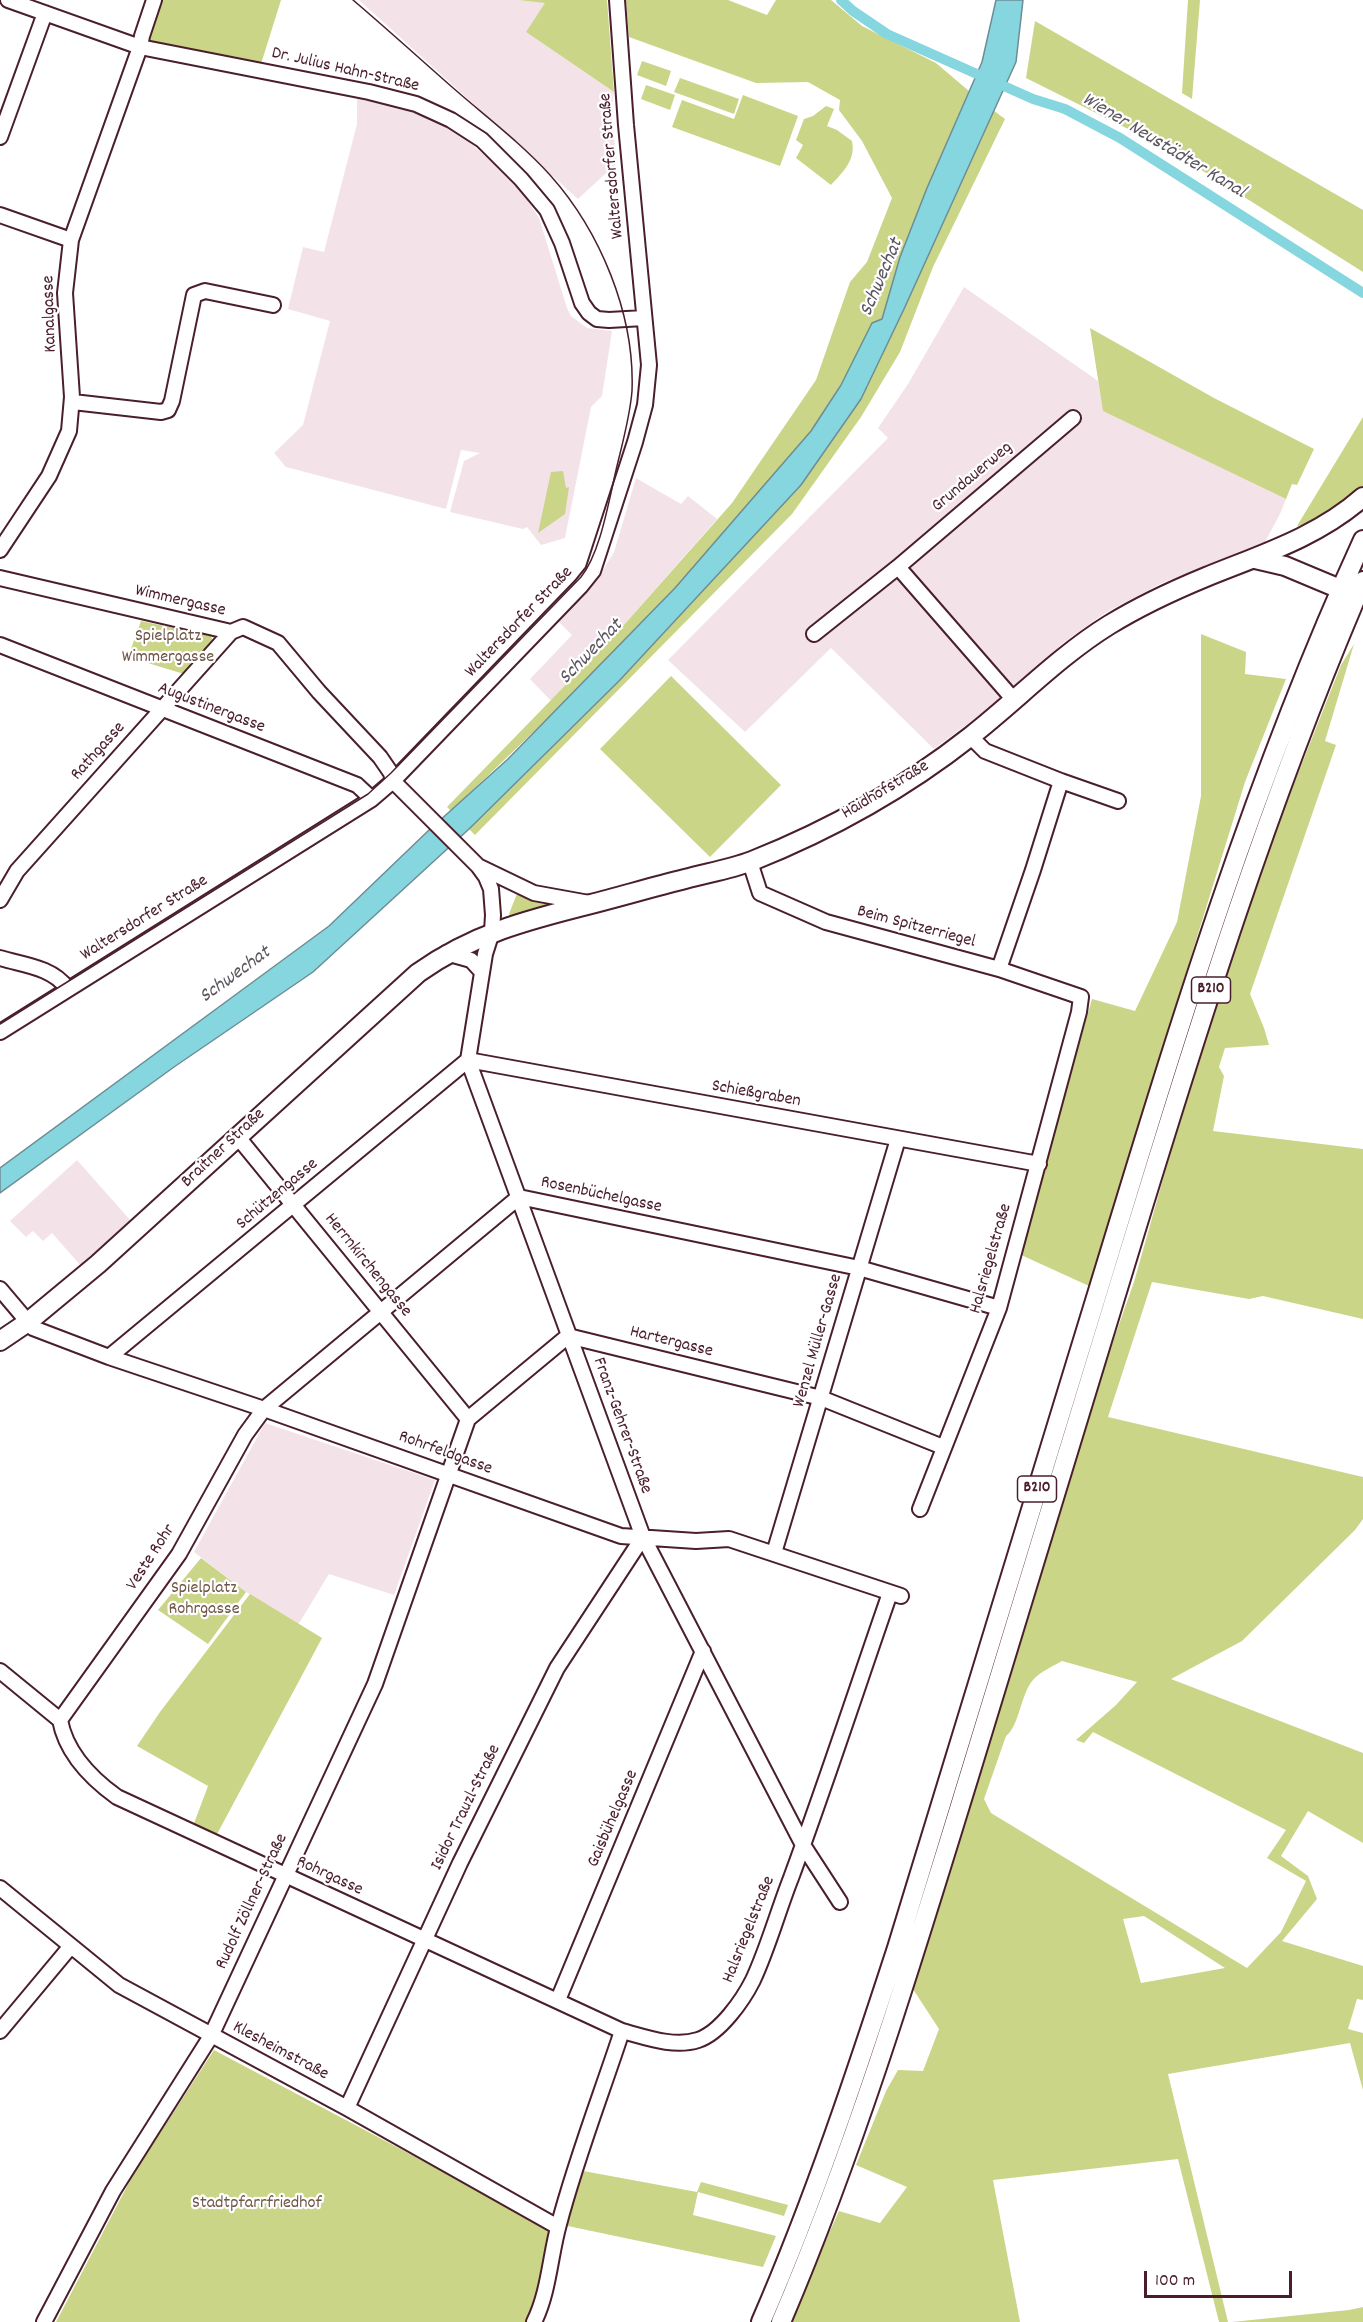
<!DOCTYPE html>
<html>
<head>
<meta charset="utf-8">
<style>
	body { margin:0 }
	#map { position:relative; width:1363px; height:2322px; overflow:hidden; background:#fff; font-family:Dekko,sans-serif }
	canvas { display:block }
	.scale { position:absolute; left:1144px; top:2271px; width:148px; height:27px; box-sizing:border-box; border:3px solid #4a1f2b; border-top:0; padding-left:8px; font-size:18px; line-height:21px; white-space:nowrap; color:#4a1f2b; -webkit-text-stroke:4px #fff; paint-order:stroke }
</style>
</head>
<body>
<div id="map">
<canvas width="1363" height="2322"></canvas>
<div class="scale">100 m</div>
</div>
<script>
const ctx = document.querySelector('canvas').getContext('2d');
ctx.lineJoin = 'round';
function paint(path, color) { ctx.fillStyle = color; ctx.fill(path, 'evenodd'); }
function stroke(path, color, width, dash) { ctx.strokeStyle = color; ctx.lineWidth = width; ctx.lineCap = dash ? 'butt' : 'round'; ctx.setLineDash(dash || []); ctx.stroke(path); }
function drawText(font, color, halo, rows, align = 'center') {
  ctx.font = font + ' Dekko,sans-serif'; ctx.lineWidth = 4.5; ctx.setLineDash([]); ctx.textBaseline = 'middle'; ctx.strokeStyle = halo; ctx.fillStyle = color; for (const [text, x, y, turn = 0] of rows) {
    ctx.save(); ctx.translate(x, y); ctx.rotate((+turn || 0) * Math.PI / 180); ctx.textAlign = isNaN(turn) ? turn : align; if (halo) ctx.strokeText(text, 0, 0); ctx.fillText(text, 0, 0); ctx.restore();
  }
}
paint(new Path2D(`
	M359,0H518L546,3L526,32L614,92L611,111L617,163L578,199Z
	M357,98L432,117L448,125L465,138L517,185L539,218L567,308L571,316L587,328L612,331L602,396L591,407L565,538L541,545L527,527L523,529L450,512L464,461L480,453L461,450L446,509L286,467L274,453L303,425L330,321L288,309L303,247L324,252L357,124Z
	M964,287L1098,381L1104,411L1286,499L1280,514L1265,542L1162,583L1105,613L1063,643L999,700L934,749L831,648L745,732L668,660L888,438L878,428L908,384Z
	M636,478L681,504L688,496L717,519L623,626L551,701L530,679L572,635L557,620L600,575L614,552Z
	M77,1160L131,1221L81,1266L52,1233L43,1241L33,1231L26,1237L10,1221Z
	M265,1423L435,1480L394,1595L329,1574L298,1625L246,1592L194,1552Z`), '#f3e3e9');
paint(new Path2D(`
	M159,0H281L261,64L178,49L144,40Z
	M518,0H607L614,92L526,32L545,3Z
	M626,0H728L767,15L776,0H831L862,26L936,63L969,91L927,188L900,257L882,319L811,431L675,588L576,691L451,811L447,807L623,626L732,503L816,380L850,282L867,262L892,198L862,141L839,110L840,100L808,82L756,83L629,37Z
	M1188,0H1200L1192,99L1182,93Z
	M1035,21L1363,210V272L1168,149L1026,78Z
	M642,61L671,71L666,86L637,75Z
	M680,78L739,99L734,114L674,92Z
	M646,85L675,95L670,110L641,99Z
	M743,95L798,116L780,166L672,127L682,100L734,119Z
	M826,106L834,109L827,126L837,130L852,141C856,160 843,172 831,185L796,158L803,145L796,140L804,119L813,116Z
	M993,110L1005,119L933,267L900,352L861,417L792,514L475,835L469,829L619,681L861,399L904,309Z
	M1090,328L1214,398L1314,449L1297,485L1292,484L1286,499L1103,411Z
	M1363,417V490L1320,524L1297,526Z
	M563,471L566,488L569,487L565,514L538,533L551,472Z
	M141,621L211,636L213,641L184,674L128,657Z
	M1201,634L1246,652L1245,674L1286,679L1245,782L1089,1286L1019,1254L1092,999L1135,1011L1177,922L1201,796Z
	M1354,644L1325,741L1336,745L1250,994L1264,1028L1269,1045L1225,1048L1219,1067L1224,1076L1213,1131L1363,1149V1319L1263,1296L1249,1299L1152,1282L1108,1417L1363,1477V1519L1355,1530L1242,1641L1171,1679L1363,1753V1843L1308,1811L1281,1856L1308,1876L1317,1899L1282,1941L1363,1966V2000L1357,1999L1348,2029L1363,2033V2090L1350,2043L1168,2074L1228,2322H1219L1178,2159L993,2180L1020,2322H789L839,2211L880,2223L907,2187L856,2165L886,2091L898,2070L923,2071L939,2029L911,1986L1085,1421L1134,1282L1176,1133L1263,862L1341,665ZM1062,1661L1137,1682L1116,1705L1076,1740L1084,1743L1093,1732L1286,1830L1267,1858L1306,1881L1281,1932L1247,1968L991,1813L984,1799L1006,1736C1019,1727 1021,1693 1033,1680C1040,1672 1053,1666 1062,1661ZM1144,1916L1225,1968L1141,1983L1123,1919Z
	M671,676L781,785L710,857L600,749Z
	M518,891L548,902L546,907L511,918L509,914Z
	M201,1558L246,1592L208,1644L158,1610Z
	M250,1594L322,1638L216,1836L193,1826L208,1786L137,1746L160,1712Z
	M214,2050L553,2230L544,2280L528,2322H56L134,2173Z
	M578,2170L697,2192L701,2182L788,2205L784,2216L698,2192L693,2215L776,2236L763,2267L563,2225Z
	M1363,2307V2322H1232L1349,2310Z`), '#cad588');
const water = new Path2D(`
	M996,0H1023L1016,62L904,309L861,399L801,485L619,681L469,829L313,972L174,1067L0,1193V1168L329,926L428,831L508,759L675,588L811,431L841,385L872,323L882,319L900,257L927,188L982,62Z`);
paint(water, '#85d6de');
stroke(water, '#6d8d96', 1.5);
stroke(new Path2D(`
	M841,0L853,11L887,34L1033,99L1065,109L1120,138L1363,293`), '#85d6de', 10);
const minor = new Path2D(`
	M8,0L140,47L369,92L416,104L451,120L482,140L521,179L547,210L562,243L582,303L589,313L597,319L609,320L644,318
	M0,137L45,13
	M0,215L71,240
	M73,402L161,412L168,410L172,401L194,295L205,291L273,305
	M0,550L49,476L69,431L72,397L65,293L71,240L140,47L142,36L154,0
	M898,567L1014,700
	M0,578L231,632L243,627L278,643L319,692L380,757L391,773L393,781
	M814,634L898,567L1073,418
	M0,645L357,785L372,799
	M970,736L985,751L1061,781L1033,870L999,969
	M393,781L478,866L486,877L491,889L493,915L492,932L485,954L468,1060L643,1537L803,1845L840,1902
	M1061,781L1118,801
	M750,862L760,893L826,922L999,969L1081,997L1079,1012L999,1308L920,1509
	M480,867L534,893L589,903
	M0,900L17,871L231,632
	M446,953L471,960L482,972
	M0,958C23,965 52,967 67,988
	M0,1032L372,799L393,781L581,586L593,571L635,442L645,405L649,365L626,125L617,0
	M468,1060L1039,1164
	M237,1136L468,1419
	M0,1289L33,1328L109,1357L264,1409L621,1536L696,1541L729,1539L901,1596
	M568,1336L821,1398L943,1447
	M109,1357L468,1060
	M774,1553L898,1139
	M0,1671L60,1720C66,1753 92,1779 117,1797L622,2031C645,2037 674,2048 698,2040C720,2033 743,2000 753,1980C768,1948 778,1911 791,1878C826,1783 857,1688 890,1593
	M60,1720L179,1554L245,1435L264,1409L519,1197L859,1268L999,1308
	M0,1888L119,1985L347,2108L558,2227
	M558,2000L703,1651
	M0,2031L71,1946
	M347,2108L460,1863L557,1668L643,1537
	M44,2322L113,2191L211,2036L375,1684L468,1419L568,1336
	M534,2322C549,2292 550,2256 559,2224C576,2159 601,2095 622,2031`);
const major = new Path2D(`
	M1255,559L1285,566L1340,589L1351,590
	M0,1341L28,1322L98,1264L418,973C473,934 527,920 591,904C622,896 653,887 685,879C707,873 731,869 752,861C830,830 905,788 971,736C1017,700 1059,656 1109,625C1140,606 1172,591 1206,577C1260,555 1318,537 1363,497
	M761,2322C814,2200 856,2074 897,1948C965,1725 1034,1501 1102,1278C1178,1028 1254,778 1363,540
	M781,2322C857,2144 913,1958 970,1773C1023,1599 1076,1426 1129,1252C1198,1026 1269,799 1363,581`);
stroke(minor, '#4a1f2b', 18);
stroke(major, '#4a1f2b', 22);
stroke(minor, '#fff', 14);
stroke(major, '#fff', 18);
stroke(new Path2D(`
	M0,1024L368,794L391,773L581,577C601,552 609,499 617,466C623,441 630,416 632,391C635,314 600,231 550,175C520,142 485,116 452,87C419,58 387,29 353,0`), '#4a1f2b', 1.5);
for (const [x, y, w] of [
	[1211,990,39],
	[1037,1489,39]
]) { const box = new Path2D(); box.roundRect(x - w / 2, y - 13, w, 26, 4.5); ctx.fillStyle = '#fff'; ctx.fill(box); stroke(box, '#4a1f2b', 1.5); }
drawText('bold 16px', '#4a1f2b', null, [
	["B210",1211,990],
	["B210",1037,1489]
]);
drawText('18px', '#4a1f2b', '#fff', [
	["Dr. Julius Hahn-Straße",345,71,13],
	["Waltersdorfer Straße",613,166,-95],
	["Kanalgasse",51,314,-92],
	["Grundauerweg",973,478,-40],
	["Wimmergasse",180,602,13],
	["Waltersdorfer Straße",520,623,-46],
	["Augustinergasse",211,709,21],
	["Rathgasse",99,752,-48],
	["Haidhofstraße",886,791,-31],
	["Waltersdorfer Straße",145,919,-32],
	["Beim Spitzerriegel",916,928,15],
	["Schießgraben",756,1095,10],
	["Braitner Straße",224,1149,-43],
	["Schützengasse",278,1195,-40],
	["Rosenbüchelgasse",601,1196,12],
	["Halsriegelstraße",992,1259,-74],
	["Herrnkirchengasse",367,1266,51],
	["Wenzel Müller-Gasse",819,1341,-74],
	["Hartergasse",671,1343,14],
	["Franz-Gehrer-Straße",621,1426,70],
	["Rohrfeldgasse",445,1454,20],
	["Veste Rohr",152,1558,-57],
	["Isidor Trauzl-Straße",467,1808,-64],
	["Gaisbühelgasse",614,1819,-67],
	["Rohrgasse",329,1877,25],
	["Rudolf Zöllner-Straße",253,1902,-65],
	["Halsriegelstraße",750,1930,-68],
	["Klesheimstraße",280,2052,28]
]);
drawText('18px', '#705647', '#fff', [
	["Spielplatz",168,638],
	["Wimmergasse",168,659],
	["Spielplatz",204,1590],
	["Rohrgasse",204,1611],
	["Stadtpfarrfriedhof",257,2205]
]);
drawText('italic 20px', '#5c5661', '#fff', [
	["Wiener Neustädter Kanal",1163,147,31],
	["Schwechat",883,278,-67],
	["Schwechat",592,653,-46],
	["Schwechat",236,976,-36]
]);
</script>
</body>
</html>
